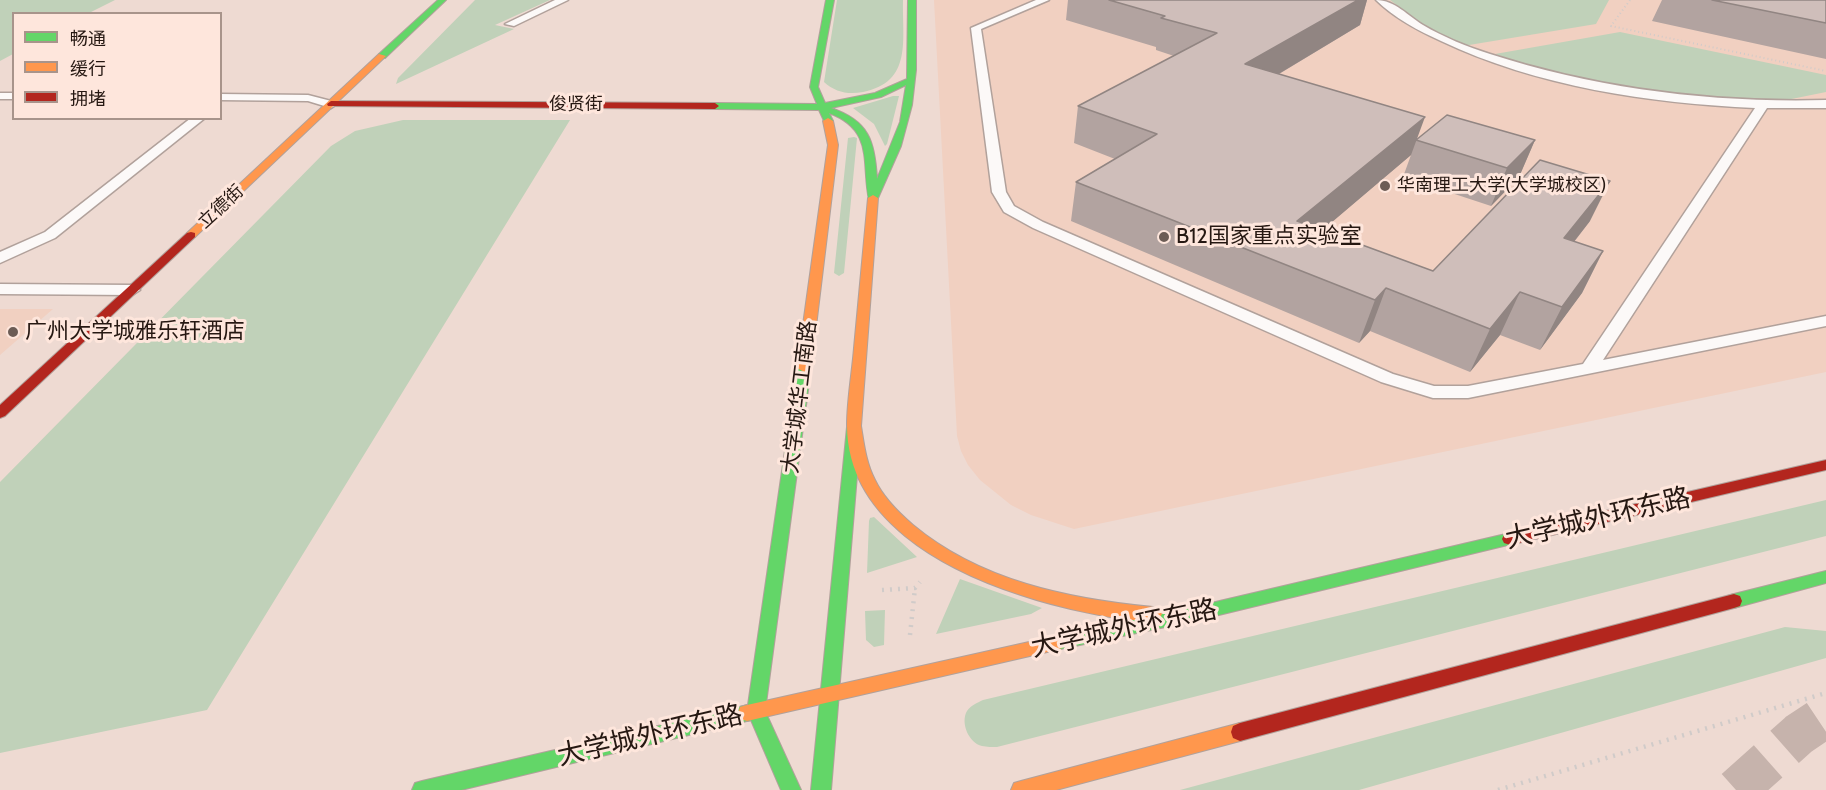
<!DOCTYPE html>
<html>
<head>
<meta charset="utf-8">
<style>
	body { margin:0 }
	#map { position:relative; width:1826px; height:790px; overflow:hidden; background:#eedad2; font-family:Cabin,"Noto Sans SC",sans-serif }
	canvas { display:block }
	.legend { position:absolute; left:12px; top:12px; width:210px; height:108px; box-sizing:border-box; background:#fee6dc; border:2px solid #a8948b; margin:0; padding:8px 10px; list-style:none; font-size:18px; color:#261812 }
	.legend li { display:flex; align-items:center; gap:12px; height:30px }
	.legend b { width:30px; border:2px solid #a8948b }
</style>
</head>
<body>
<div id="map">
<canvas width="1826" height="790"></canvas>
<ul class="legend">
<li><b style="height:8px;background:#63d668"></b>畅通</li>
<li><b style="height:8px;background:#ff974d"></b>缓行</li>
<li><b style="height:8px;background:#b3261e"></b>拥堵</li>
</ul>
</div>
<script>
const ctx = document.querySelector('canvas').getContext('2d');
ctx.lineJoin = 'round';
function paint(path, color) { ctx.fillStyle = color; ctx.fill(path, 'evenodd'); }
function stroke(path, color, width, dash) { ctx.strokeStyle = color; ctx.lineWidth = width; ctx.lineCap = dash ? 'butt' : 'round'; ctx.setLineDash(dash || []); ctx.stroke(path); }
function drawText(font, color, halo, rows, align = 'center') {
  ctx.font = font + ' Cabin,"Noto Sans SC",sans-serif'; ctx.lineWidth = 6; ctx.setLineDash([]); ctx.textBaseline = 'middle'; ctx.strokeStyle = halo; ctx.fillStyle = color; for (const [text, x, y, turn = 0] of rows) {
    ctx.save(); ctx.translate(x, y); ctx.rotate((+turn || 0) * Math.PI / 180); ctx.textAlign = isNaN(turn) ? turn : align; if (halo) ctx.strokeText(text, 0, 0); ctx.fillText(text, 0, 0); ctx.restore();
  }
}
paint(new Path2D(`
	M934,0H1826V372L1074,529L1031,515L1011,505L980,480L968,465L961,451L957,436Z
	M0,309H53L0,355Z`), '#f1d0c1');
paint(new Path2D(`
	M0,0H115L89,13L14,14L13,54L0,61Z
	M475,0H550L495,25L514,29L396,84L398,78Z
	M837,0H903C902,40 913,82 863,92C848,95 835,92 824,82Z
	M1390,0H1609L1596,24L1463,46L1426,27Z
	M1620,32L1826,75V92L1767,104L1656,94L1567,78L1495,54Z
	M893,96H899L887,144L885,146L874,124L853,108Z
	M403,120H570L207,710L0,753V482L331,146L355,131Z
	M854,137L857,138L844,273L839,276L834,273L848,138Z
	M1826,500V536L997,747C992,747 987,747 982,746C969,743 960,723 967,711C971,705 977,703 983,700Z
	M874,517L917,557L867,573L869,521L870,518Z
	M960,579L1042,608L1031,614L936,634Z
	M885,610L884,645L874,647L866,640L865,611Z
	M1785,627L1826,631V658L1359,790H1180Z`), '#c0d1b9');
stroke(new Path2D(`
	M1736,790L1799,734L1826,716`), '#c6b3ac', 43, [43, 22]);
const lane = new Path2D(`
	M555,0H568L514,26L505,24Z
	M1036,0H1049L981,29L1006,192L1014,206L1043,222L1393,374L1434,386H1468L1583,364L1755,108C1649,103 1538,87 1441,41C1419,31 1394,18 1376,0C1395,0 1408,16 1423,25C1443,37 1468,47 1490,54C1599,89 1711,103 1826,100V108H1767L1603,360L1826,316V326L1468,398H1433L1381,382L1033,228L1004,212L992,192L971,28Z
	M0,93H14V99H0Z
	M220,94L308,95L335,102L337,104L331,108L308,101L220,100Z
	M191,118H205L55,238L0,263V252L45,232Z
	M0,284L132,285L140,290L132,295L0,294Z`);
const fast = new Path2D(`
	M438,0H446L385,58H379V54Z
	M826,0H834L818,87L825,103L875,93L907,79L908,0H916V70L912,105L901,146L878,198L873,201L869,200C861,164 875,130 829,113L833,121L825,123L819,110L715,109L711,106L715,103L817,104L810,87ZM906,85L900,122L877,179C875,141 869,121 831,108L881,97Z
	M804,364L811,368L765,711L801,790H781L751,720L461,790H412L415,783L422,781L748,705L797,368Z
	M854,422L861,427L831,790H811L847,427Z
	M1510,533L1516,535L1518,539L1516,543L1194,621L1056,650L1050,648L1047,643L1050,638L1056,636L1194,607Z
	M1826,571V583L1734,608L1728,606L1726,601L1728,596L1734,594Z`);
const slow = new Path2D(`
	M379,54L386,56L195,237H187V233Z
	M828,118L833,121L838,145L811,368L804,372L797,368L828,145L823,121Z
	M873,195L878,198L861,426C864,444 866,463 875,480C883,497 899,513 913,525C980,581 1069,599 1153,607L1159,609L1162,614L1159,619C1135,627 1047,604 1021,595C944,570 847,519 847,425C847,400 852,373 854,348C859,298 863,248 868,198Z
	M1056,636L1062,638L1065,643L1062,648L1056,650L747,721L740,719L738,713L740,707L747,705Z
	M1240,723L1247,726L1249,732L1247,738L1240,741L1056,790H1011L1014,783L1021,781Z`);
const jam = new Path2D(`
	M331,101L715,103L719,106L715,109L328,106L327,104Z
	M191,232L195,233V237L5,416L0,418V405L187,233Z
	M1826,460V470L1510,545L1504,543L1502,539L1504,535L1510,533Z
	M1734,594L1740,596L1742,601L1740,606L1734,608L1240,741L1233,738L1231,732L1233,726L1240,723Z`);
stroke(lane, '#b1a19b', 3);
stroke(fast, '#b1a19b', 2);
stroke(slow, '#b1a19b', 2);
stroke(jam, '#b1a19b', 2);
stroke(new Path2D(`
	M1630,0L1611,26L1826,71`), '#d0cbc9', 2, [1, 3]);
stroke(new Path2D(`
	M882,590L915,588L920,582
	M910,635L915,588
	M1498,790L1826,693`), '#d0cbc9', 4.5, [2, 6]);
paint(lane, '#fcf9f8');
paint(fast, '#63d668');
paint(slow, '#ff974d');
paint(jam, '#b3261e');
paint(new Path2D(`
	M1068,0H1367L1360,25L1279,74L1417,139L1535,140L1519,177L1491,206L1403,177L1411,155L1322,230L1433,271L1590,221L1574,242L1603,251L1582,293L1540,350L1500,335L1470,372L1370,331L1359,343L1071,221L1076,182L1115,159L1074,143L1078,106L1174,56L1156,50V47L1066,20Z
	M1662,0H1826V59L1652,21Z`), '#b2a3a0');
paint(new Path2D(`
	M1358,0H1367L1360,25L1237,99L1245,64Z
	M1425,117L1411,155L1285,262L1297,221Z
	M1535,140L1519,177L1491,206L1507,168Z
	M1610,181L1590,221L1544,280L1564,238Z
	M1603,251L1582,293L1540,350L1562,307Z
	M1386,288L1370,331L1359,343L1375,300Z
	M1520,292L1500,335L1470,372L1490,329Z`), '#918582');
const building = new Path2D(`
	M1109,0H1358L1245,64L1425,117L1297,221L1433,271L1540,160L1610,181L1564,238L1603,251L1562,307L1520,292L1490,329L1386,288L1375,300L1076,182L1157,134L1078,106L1217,33L1161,18L1165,16Z
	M1712,0H1826V23Z
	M1447,115L1535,140L1507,168L1416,140Z`);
paint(building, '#cfbeba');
stroke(building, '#918582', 1.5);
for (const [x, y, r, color] of [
	[1385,186,6,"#6c5c55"],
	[1164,237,6,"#6c5c55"],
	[13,332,6,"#6c5c55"]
]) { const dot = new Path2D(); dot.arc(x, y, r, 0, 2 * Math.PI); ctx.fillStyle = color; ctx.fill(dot); stroke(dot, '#fee6dc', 2); }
drawText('18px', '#261812', '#fee6dc', [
	["俊贤街",576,105],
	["立德街",221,207,-43]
]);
drawText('18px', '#261812', '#fee6dc', [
	["华南理工大学(大学城校区)",1397,186]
], 'left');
drawText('22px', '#261812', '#fee6dc', [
	["B12国家重点实验室",1176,237],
	["广州大学城雅乐轩酒店",25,332]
], 'left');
drawText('22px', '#261812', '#fee6dc', [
	["大学城华工南路",800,397,-83]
]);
drawText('27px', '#261812', '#fee6dc', [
	["大学城外环东路",1598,519,-13],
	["大学城外环东路",1124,629,-12],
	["大学城外环东路",650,736,-13]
]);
</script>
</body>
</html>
